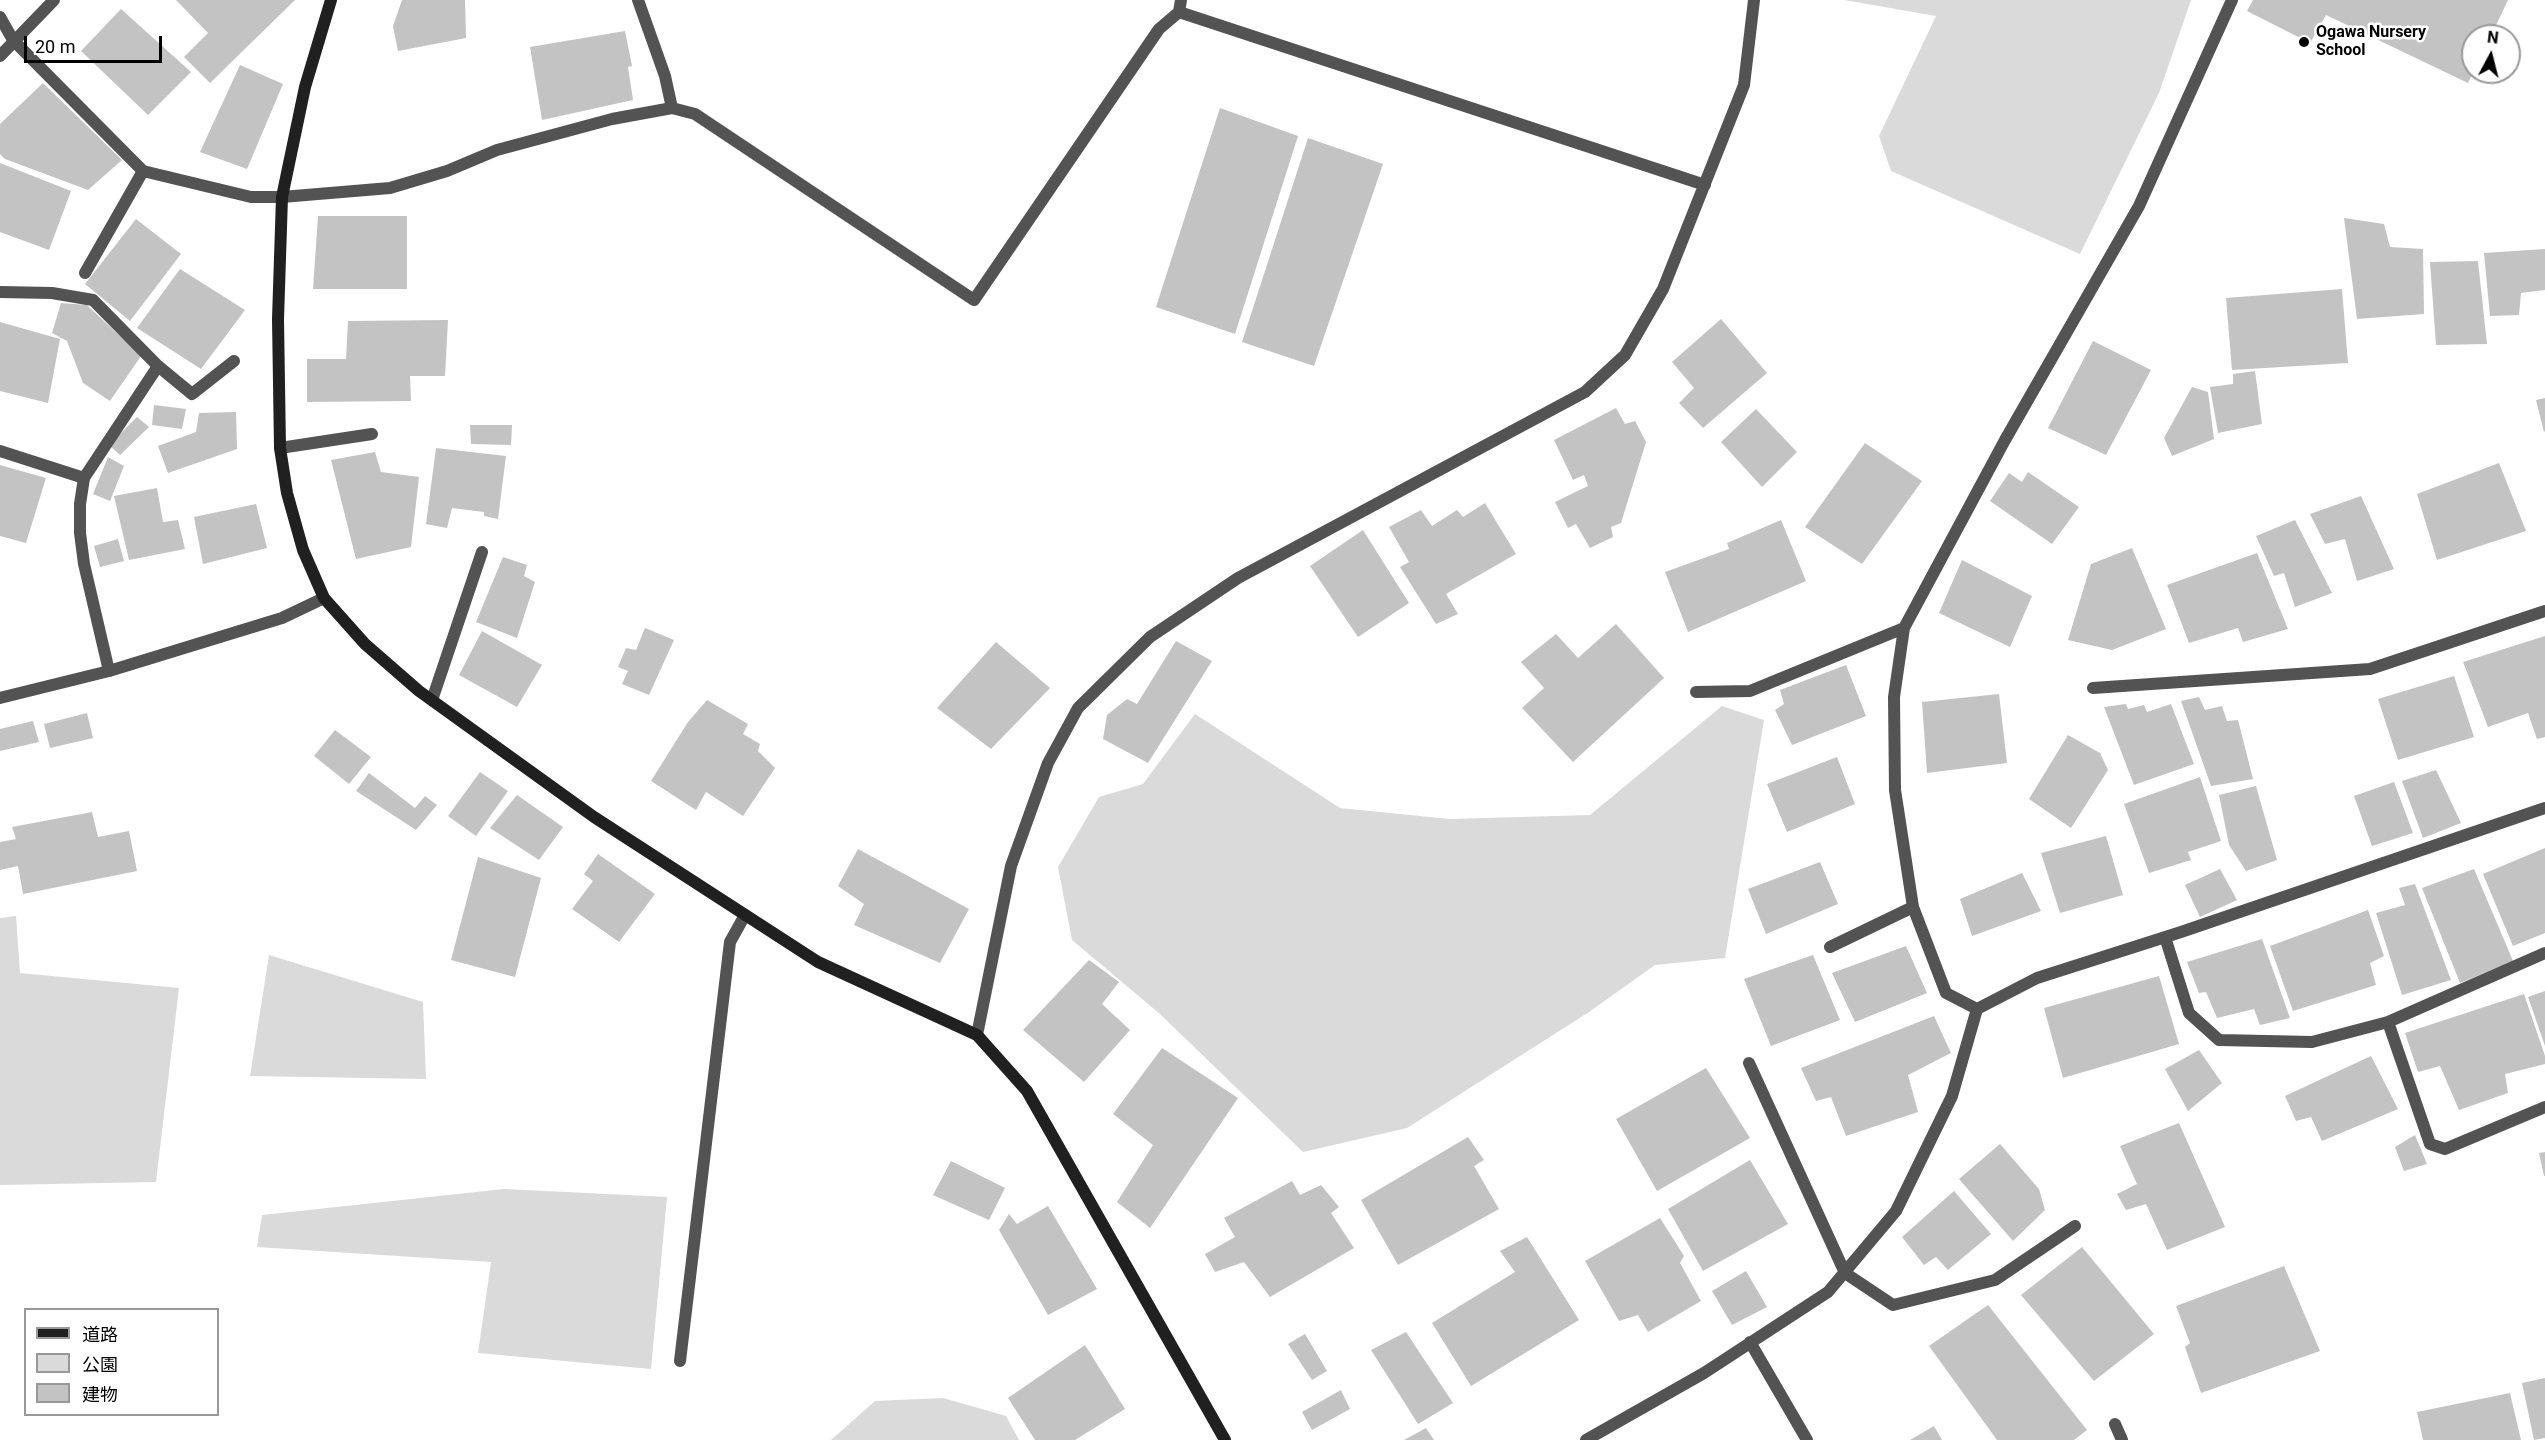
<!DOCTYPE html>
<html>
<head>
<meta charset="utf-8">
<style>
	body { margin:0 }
	#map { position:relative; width:2545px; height:1440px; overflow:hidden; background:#fff; font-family:Roboto,"Noto Sans JP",sans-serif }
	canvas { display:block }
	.legend { position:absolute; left:24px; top:1308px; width:195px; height:108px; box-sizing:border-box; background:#fff; border:2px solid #999; margin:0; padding:8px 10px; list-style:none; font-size:18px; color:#000 }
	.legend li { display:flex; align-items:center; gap:12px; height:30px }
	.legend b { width:30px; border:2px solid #999 }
	.north { position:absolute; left:2461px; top:24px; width:60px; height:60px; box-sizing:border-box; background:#fff; border:2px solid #999; border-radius:50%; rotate:7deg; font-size:16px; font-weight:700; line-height:24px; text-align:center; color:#000 }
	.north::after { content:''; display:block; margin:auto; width:21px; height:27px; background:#000; clip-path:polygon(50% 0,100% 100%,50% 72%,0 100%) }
	.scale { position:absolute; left:24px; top:36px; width:138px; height:27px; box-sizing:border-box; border:3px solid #000; border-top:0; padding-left:8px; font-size:18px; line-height:21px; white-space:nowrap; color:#000; -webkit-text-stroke:4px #fff; paint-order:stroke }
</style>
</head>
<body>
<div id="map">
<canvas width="2545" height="1440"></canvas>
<ul class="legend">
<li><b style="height:8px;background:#202020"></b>道路</li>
<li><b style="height:16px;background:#dadada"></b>公園</li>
<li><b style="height:16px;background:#c3c3c3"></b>建物</li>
</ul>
<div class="north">N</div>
<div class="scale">20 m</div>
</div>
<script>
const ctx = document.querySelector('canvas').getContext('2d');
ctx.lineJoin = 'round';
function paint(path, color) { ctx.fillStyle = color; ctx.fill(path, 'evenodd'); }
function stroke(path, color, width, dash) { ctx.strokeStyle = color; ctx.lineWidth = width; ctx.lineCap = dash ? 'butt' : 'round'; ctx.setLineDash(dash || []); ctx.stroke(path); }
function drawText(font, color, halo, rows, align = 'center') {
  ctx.font = font + ' Roboto,sans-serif'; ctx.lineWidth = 5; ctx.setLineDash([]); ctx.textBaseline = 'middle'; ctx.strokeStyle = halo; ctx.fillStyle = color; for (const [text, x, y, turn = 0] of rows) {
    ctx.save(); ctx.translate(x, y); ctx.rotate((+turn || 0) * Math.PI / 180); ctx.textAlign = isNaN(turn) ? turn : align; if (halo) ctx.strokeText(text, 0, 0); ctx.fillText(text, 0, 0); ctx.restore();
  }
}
paint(new Path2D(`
	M1844,0H2191L2159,93L2080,254L1891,171L1879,136L1936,16Z
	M1722,706L1764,720L1725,958L1655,965L1589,1012L1407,1128L1303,1152L1160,1014L1072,940L1058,867L1099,797L1143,784L1195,714L1340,808L1450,819L1590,815Z
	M16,916L20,973L179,988L156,1182L0,1185V918Z
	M269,955L423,1002L426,1079L250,1076Z
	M504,1189L667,1197L651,1369L478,1353L491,1262L257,1247L262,1215Z
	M943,1398L1006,1416L1019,1440H831L875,1401Z`), '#dadada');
paint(new Path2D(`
	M176,0H295L210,83L184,57L208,33Z
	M402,0H465L466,38L398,51L393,26Z
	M2253,0H2508L2491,36H2473V72L2468,83L2326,15L2310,43L2247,11Z
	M121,9L191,72L148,115L81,51Z
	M625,31L632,66L628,67L633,100L542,120L530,47Z
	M240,65L283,84L247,169L200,152Z
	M43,83L122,160L88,190L5,159L0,154V124Z
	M1220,108L1298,136L1235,334L1156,307Z
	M1308,138L1383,164L1314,366L1242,342Z
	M0,163L71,191L49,250L0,232Z
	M318,216H407V289H313Z
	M2344,218L2384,224L2390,247L2423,249L2424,314L2357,319Z
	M136,219L181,254L130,321L85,284Z
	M2545,249V290L2521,293L2519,315L2490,316L2484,253Z
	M2478,261L2487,344L2436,345L2430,262Z
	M180,269L245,310L201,369L137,328Z
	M2342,289L2348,363L2232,370L2226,298Z
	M61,303L87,305L141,356L110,401L83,383L67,341L52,333Z
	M1721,319L1767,373L1703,428L1679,403L1694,388L1672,362Z
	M448,320L445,376H410L411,401L307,402V359H346L348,321Z
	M0,322L60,339L48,403L0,391Z
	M2093,341L2151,370L2106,455L2048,428Z
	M2255,371L2262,424L2218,433L2210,387L2233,384V374Z
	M2192,387L2208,392L2214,439L2172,456L2164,438Z
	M2545,398V431L2544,432L2536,400Z
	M154,405L186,409L182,429L152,425Z
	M1616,408L1625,424L1635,421L1646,442L1621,523L1611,527L1613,537L1590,548L1576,524L1568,528L1555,502L1588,486L1584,475L1573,480L1554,440Z
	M1756,409L1797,452L1762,487L1721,442Z
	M236,412L237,449L168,473L158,446L196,432L199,413Z
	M137,417L149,427L120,455L109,445Z
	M470,425H512L511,445L471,444Z
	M1865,443L1922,481L1862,564L1805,527Z
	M436,448L506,456L498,519L484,516V512L452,508L447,528L426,524Z
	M375,452L381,472L419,477L411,547L356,559L331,460Z
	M108,457L124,466L110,501L93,494Z
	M2499,463L2526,531L2437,560L2417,494Z
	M0,465L46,478L26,543L0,536Z
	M2028,472L2079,507L2052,544L1990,501L2009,473L2022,482Z
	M157,488L163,522L178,520L185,549L129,560L114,496Z
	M2361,496L2394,569L2357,581L2345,539L2325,544L2310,514Z
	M1485,503L1516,554L1446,594L1458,614L1436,624L1400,567L1409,562L1389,527L1421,510L1432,526L1457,510L1463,517Z
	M256,504L267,548L203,564L194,517Z
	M1781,520L1806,581L1688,632L1665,572L1729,549L1727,543Z
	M2295,520L2332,593L2295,607L2284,573L2274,576L2256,536Z
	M1363,530L1409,603L1358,637L1310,566Z
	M118,539L124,561L100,567L94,546Z
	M2132,548L2166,629L2112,650L2068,640L2091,564Z
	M2257,553L2288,629L2243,642L2238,628L2189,643L2167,585Z
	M503,557L527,565L524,576L535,582L517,638L476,622Z
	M1962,560L2032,596L2010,647L1939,613Z
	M1616,624L1664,678L1573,762L1522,708L1544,688L1521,662L1556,634L1578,658Z
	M645,628L674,640L649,695L622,684L628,671L618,667L626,648L636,650Z
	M482,631L542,665L517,707L459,675Z
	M2545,636V737L2537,739L2528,713L2488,727L2463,662Z
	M1176,641L1212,661L1148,763L1103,739L1107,715L1127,699L1137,704Z
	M996,642L1050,688L991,749L937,708Z
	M1846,665L1866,716L1792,745L1775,710L1784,704L1780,690Z
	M2454,676L2474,737L2398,760L2378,699Z
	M1999,694L2007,763L1927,773L1922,702Z
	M2199,697L2205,710L2222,706L2227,721L2238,720L2253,779L2211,786L2181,701Z
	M707,700L748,724L743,734L760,744L758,751L775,768L743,816L706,792L696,810L651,781L688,722Z
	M2126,704L2128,709L2144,705L2147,712L2171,704L2194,764L2134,785L2104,707Z
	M87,713L93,738L50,748L44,724Z
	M33,721L39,742L0,751V729Z
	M335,730L371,757L349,784L314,756Z
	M2068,735L2100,753L2108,770L2071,828L2029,799Z
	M1837,757L1855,804L1787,832L1767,784Z
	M2436,770L2461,823L2423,838L2402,781Z
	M480,772L508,791L476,836L448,816Z
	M369,773L415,808L425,796L437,805L416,830L356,791Z
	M2200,777L2221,841L2188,852L2191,860L2149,873L2124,804Z
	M2394,782L2413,833L2372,846L2354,796Z
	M2256,786L2277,860L2246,871L2229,845L2219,795Z
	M517,795L563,827L539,860L490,828Z
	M92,812L98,837L129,831L137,871L23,894L18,866L0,870V842L16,839L12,827Z
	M2106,836L2123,895L2060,913L2041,853Z
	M2545,848V933L2513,946L2483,874Z
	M858,849L969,909L940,963L854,925L864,904L838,886Z
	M598,854L655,894L619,942L572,909L593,881L584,874Z
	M478,857L541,878L515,977L451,960Z
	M1820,862L1838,904L1766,934L1748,889Z
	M2220,869L2237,900L2200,917L2185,885Z
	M2474,869L2513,961L2460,983L2422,888Z
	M2022,873L2041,911L1972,936L1960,899Z
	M2415,884L2451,980L2402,995L2376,913L2405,905L2399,888Z
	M2368,910L2384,956L2370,963L2376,985L2293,1011L2270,946Z
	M2262,939L2290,1018L2260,1025L2254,1009L2217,1018L2206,992L2199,993L2187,962Z
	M1906,946L1927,993L1855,1022L1832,973Z
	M1813,955L1840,1020L1771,1046L1744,979Z
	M1089,960L1119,982L1102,1004L1130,1030L1084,1082L1023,1030Z
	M2159,976L2179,1044L2063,1078L2044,1008Z
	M2545,991V1046L2528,997Z
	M2524,994L2545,1056V1064L2505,1074L2508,1093L2459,1110L2440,1066L2418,1072L2405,1033Z
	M1934,1016L1951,1053L1908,1075L1918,1112L1846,1136L1831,1097L1816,1101L1801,1068Z
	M1162,1048L1238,1098L1150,1228L1117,1202L1153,1145L1113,1114Z
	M2199,1050L2222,1083L2188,1111L2165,1069Z
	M2371,1056L2398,1109L2322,1141L2311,1117L2296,1121L2285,1096Z
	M1706,1068L1750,1138L1657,1191L1616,1119Z
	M2179,1123L2225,1227L2167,1250L2146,1204L2126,1210L2117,1194L2137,1184L2120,1146Z
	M2415,1135L2427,1164L2404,1171L2395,1147Z
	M1468,1137L1484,1160L1474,1166L1499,1209L1398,1265L1361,1200Z
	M2000,1144L2039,1189L2045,1210L2013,1241L1959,1179Z
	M2545,1152V1176H2544L2539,1153Z
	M1750,1160L1788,1224L1703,1271L1668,1209Z
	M951,1161L1005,1188L989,1220L933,1195Z
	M1292,1181L1300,1195L1321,1185L1339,1207L1331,1213L1354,1248L1270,1297L1244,1262L1215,1272L1205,1254L1235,1237L1224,1218Z
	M1954,1191L1991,1234L1948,1270L1936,1257L1924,1265L1902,1237Z
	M1048,1206L1097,1289L1048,1315L999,1230L1009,1214L1017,1224Z
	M1660,1218L1684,1256L1680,1263L1701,1301L1648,1332L1638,1315L1619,1321L1585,1261Z
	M1527,1237L1579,1320L1471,1386L1432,1323L1515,1272L1500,1251Z
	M2082,1247L2154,1334L2094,1381L2021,1295Z
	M2284,1266L2320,1351L2201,1393L2185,1347L2190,1343L2176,1306Z
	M1746,1271L1767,1307L1732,1325L1712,1291Z
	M1988,1305L2087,1430L2074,1440H1997L1929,1346Z
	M1406,1332L1453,1403L1418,1424L1371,1350Z
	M1305,1334L1327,1371L1312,1380L1288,1344Z
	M1085,1345L1125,1409L1075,1440H1035L1008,1398Z
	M2545,1378V1438L2534,1440L2522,1383Z
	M1341,1390L1350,1409L1312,1430L1302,1412Z
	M2510,1393L2521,1440H2423L2417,1412Z
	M1934,1426L1942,1440H1910Z
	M1426,1428L1434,1440H1404Z`), '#c3c3c3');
stroke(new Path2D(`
	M0,17L13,40
	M282,197L390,188L447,171L497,150L612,119L672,108
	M0,292L52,293L93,300L158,366L192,394L234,361
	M109,671L84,564L80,533V504L84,478L158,366`), '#535353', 12);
stroke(new Path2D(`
	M638,0L665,76L672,108L695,114L974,300L1159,29L1179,12L1181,0
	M1179,12L1705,185
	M13,40L143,171L251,197H282
	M0,56L54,0
	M85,273L143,171
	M280,448L372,434
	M0,451L84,478
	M2093,688L2370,669L2545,611
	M1696,692L1750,691L1904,628
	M0,698L109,671L282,618L324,598
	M432,700L482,552
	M2165,937L2189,1013L2219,1040L2312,1042L2388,1022L2545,953
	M1830,947L1913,907
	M1977,1009L1946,993L1913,907L1895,790L1894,697L1904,628L2005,440L2139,206L2232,0
	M2388,1022L2430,1144L2445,1149L2545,1107
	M977,1035L1011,866L1048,763L1078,708L1150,637L1238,578L1585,392L1625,355L1663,289L1744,85L1754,0
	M1749,1063L1845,1273L1893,1305L1995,1280L2075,1226
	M1750,1342L1807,1440
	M680,1361L730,942L745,915
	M2115,1424L2122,1440
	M1586,1440L1704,1373L1828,1292L1896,1211L1952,1096L1977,1009L2037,978L2181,932L2545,808`), '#535353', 12);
stroke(new Path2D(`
	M331,0L305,87L282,197L278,319L280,448L287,493L303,550L324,598L365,644L419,691L594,817L818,962L977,1035L1027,1091L1225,1440`), '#202020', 12);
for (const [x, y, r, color] of [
	[2304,42,6,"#000"]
]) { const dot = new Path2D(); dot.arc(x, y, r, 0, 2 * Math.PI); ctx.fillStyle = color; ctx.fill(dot); stroke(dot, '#fff', 2); }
drawText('bold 16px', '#000', '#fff', [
	["Ogawa Nursery",2316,33],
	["School",2316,51]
], 'left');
</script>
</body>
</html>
